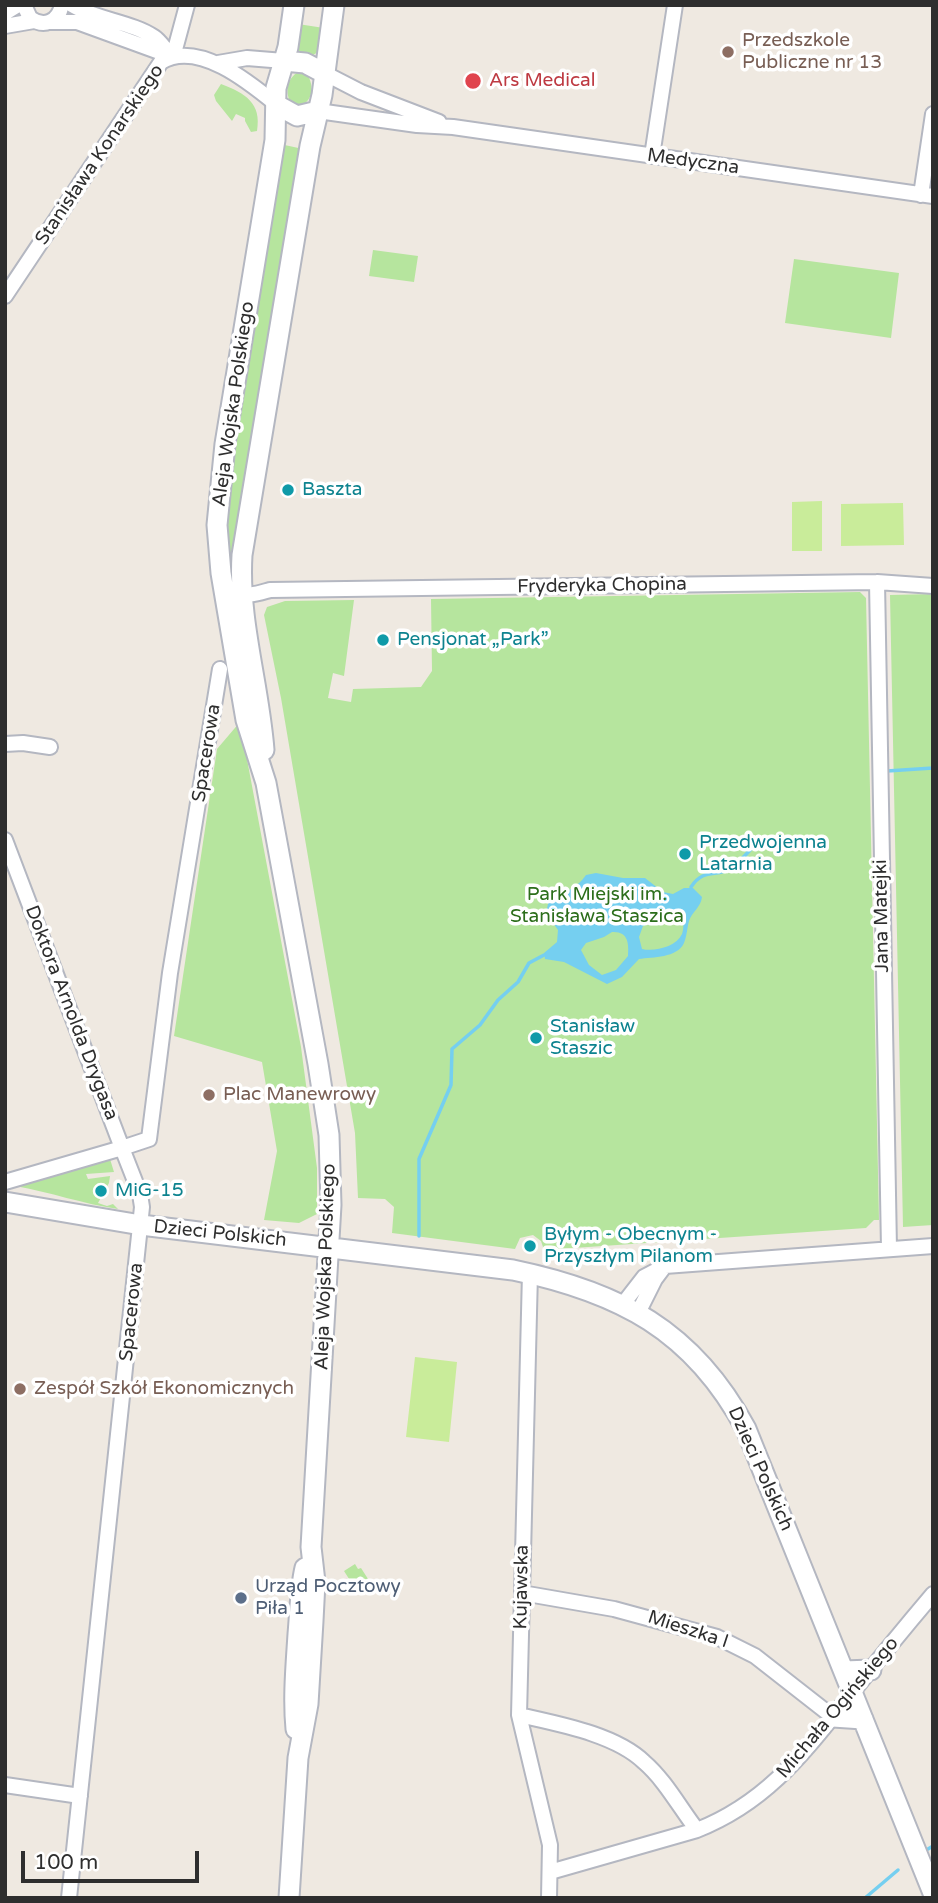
<!DOCTYPE html>
<html>
<head>
<meta charset="utf-8">
<style>
	body { margin:0 }
	#map { position:relative; width:938px; height:1903px; overflow:hidden; background:#efe9e1; font-family:"Varela Round",sans-serif }
	canvas { display:block }
	.frame { position:absolute; inset:0; border:7px solid #2e2e2e; pointer-events:none }
	.scale { position:absolute; left:21px; top:1851px; width:178px; height:32px; box-sizing:border-box; border:4px solid #2e2e2e; border-top:0; padding-left:9px; font-size:21px; line-height:24px; white-space:nowrap; color:#2e2e2e; -webkit-text-stroke:5px #fff; paint-order:stroke }
</style>
</head>
<body>
<div id="map">
<canvas width="938" height="1903"></canvas>
<div class="frame"></div>
<div class="scale">100 m</div>
</div>
<script>
const ctx = document.querySelector('canvas').getContext('2d');
ctx.lineJoin = 'round';
function paint(path, color) { ctx.fillStyle = color; ctx.fill(path, 'evenodd'); }
function stroke(path, color, width, dash) { ctx.strokeStyle = color; ctx.lineWidth = width; ctx.lineCap = dash ? 'butt' : 'round'; ctx.setLineDash(dash || []); ctx.stroke(path); }
function drawText(font, color, halo, rows, align = 'center') {
  ctx.font = font + ' "Varela Round",sans-serif'; ctx.lineWidth = 7; ctx.setLineDash([]); ctx.textBaseline = 'middle'; ctx.strokeStyle = halo; ctx.fillStyle = color; for (const [text, x, y, turn = 0] of rows) {
    ctx.save(); ctx.translate(x, y); ctx.rotate((+turn || 0) * Math.PI / 180); ctx.textAlign = isNaN(turn) ? turn : align; if (halo) ctx.strokeText(text, 0, 0); ctx.fillText(text, 0, 0); ctx.restore();
  }
}
paint(new Path2D(`
	M298,24L324,28C322,40 321,61 304,54C300,53 297,51 296,47C294,40 297,31 298,24Z
	M298,72L307,74C315,87 313,102 298,107L290,102C285,90 287,79 298,72Z
	M221,84C245,93 262,103 257,131L251,132L245,121V118L236,114L232,121L216,101L214,95Z
	M280,144L303,149L232,565L228,567L225,492Z
	M373,250L418,256L414,282L369,276Z
	M794,259L899,273L891,338L785,323Z
	M860,592L866,598L879,1220H874L866,1228L544,1250L541,1241L533,1235L520,1238L515,1249L392,1233L394,1207L385,1199L358,1198L355,1133L281,698L264,615L267,607L285,601L354,600L344,676L333,673L328,698L351,702L353,689L421,687L432,671L431,599Z
	M933,594V1225L903,1227L890,595Z
	M240,722L301,1047L317,1168V1214L299,1223L264,1220L277,1151L262,1062L174,1036L217,749Z
	M110,1159L114,1172L86,1174L88,1179L110,1176L109,1183L98,1203L107,1206L113,1204L118,1209C83,1204 50,1192 15,1186Z
	M355,1564L358,1569L361,1568L370,1582L358,1593L344,1571Z`), '#b6e59e');
paint(new Path2D(`
	M822,501V551H792V502Z
	M903,503L904,545L841,546V504Z
	M415,1357L457,1362L449,1442L406,1437Z`), '#c9ec9a');
paint(new Path2D(`
	M596,873L623,878H645L663,892L673,894L684,888H693L702,897C701,907 692,912 689,921C687,928 687,936 684,943C677,958 653,957 639,959L622,977L607,984L564,962L545,959L544,953L557,942L558,930L546,913L550,895C565,894 578,887 586,875ZM676,913L684,917C683,922 684,929 682,934C676,947 654,952 642,949L639,937L643,926ZM612,932C628,931 629,943 628,956L616,970L602,975L589,965L581,950L586,943L604,937Z`), '#75cff0');
stroke(new Path2D(`
	M887,771L933,768
	M691,887C704,867 717,878 731,868C739,863 746,854 752,848
	M419,1236V1159L451,1085L452,1049L480,1025L498,1000L518,982L529,963L544,955
	M928,1849L933,1846
	M865,1898L898,1870`), '#75cff0', 3.5);
const street = new Path2D(`
	M24,5L30,18C44,28 58,22 62,5
	M72,5C97,20 132,22 154,37C160,41 164,48 169,53
	M5,13L18,5
	M51,22H77L173,57
	M5,26L34,21
	M173,57L187,5
	M218,63L247,58L284,61
	M324,73L361,92L439,122
	M318,111L417,125L453,127L933,196
	M652,156L675,5
	M921,195L933,114
	M5,296L161,62C198,40 249,82 277,105
	M877,582L889,1249
	M236,591C246,598 259,593 270,590L877,582L933,586
	M5,744L23,743L50,747
	M5,840L122,1148L5,1182
	M530,1273L519,1715L550,1845L549,1898
	M623,1304L644,1277L665,1266L933,1246
	M638,1313L655,1279L664,1267
	M522,1593L614,1609L717,1637L755,1656L833,1717
	M519,1715C558,1724 615,1734 644,1762C665,1780 680,1808 697,1830
	M5,1785L80,1796
	M550,1872L697,1830C768,1802 805,1751 851,1694C878,1660 905,1627 933,1594
	M69,1898L142,1207L140,1194L122,1148L149,1139L170,973L220,669`);
const secondary = new Path2D(`
	M284,61L305,63L324,73
	M277,105L297,116L318,111
	M264,750C259,684 238,621 242,555L310,146L322,95L334,5
	M5,1202L141,1225L513,1270C619,1292 693,1330 746,1429L933,1893
	M844,1671L871,1670
	M833,1717L863,1719
	M296,1729C293,1698 296,1666 298,1634C300,1612 300,1589 305,1568
	M289,1898L298,1758L308,1704L313,1621L315,1582L311,1547L331,1205L329,1135L318,1064L266,783L246,720L221,573L217,525L225,444L275,140L276,88L288,47L294,5`);
stroke(street, '#b4b7c1', 18);
stroke(secondary, '#b4b7c1', 23);
stroke(street, '#fff', 14);
stroke(secondary, '#fff', 19);
for (const [x, y, r, color] of [
	[728,52,7,"#8d6e63"],
	[473,81,9,"#e0444e"],
	[288,490,7,"#0f9aa8"],
	[383,640,7,"#0f9aa8"],
	[685,854,7,"#0f9aa8"],
	[536,1038,7,"#0f9aa8"],
	[209,1095,7,"#8d6e63"],
	[101,1191,7,"#0f9aa8"],
	[530,1246,7,"#0f9aa8"],
	[20,1389,7,"#8d6e63"],
	[241,1598,7,"#5c6f8a"]
]) { const dot = new Path2D(); dot.arc(x, y, r, 0, 2 * Math.PI); ctx.fillStyle = color; ctx.fill(dot); stroke(dot, '#fff', 2.5); }
drawText('19px', '#785e54', '#fff', [
	["Przedszkole",742,41],
	["Publiczne nr 13",742,63],
	["Plac Manewrowy",223,1095],
	["Zespół Szkół Ekonomicznych",34,1389]
], 'left');
drawText('19px', '#be3a42', '#fff', [
	["Ars Medical",489,81]
], 'left');
drawText('19px', '#2e2e2e', '#fff', [
	["Stanisława Konarskiego",100,155,-56],
	["Medyczna",693,162,8],
	["Aleja Wojska Polskiego",234,404,-82],
	["Fryderyka Chopina",602,586,-1],
	["Spacerowa",207,753,-81],
	["Jana Matejki",882,916,-91],
	["Doktora Arnolda Drygasa",71,1013,69],
	["Dzieci Polskich",220,1234,6],
	["Aleja Wojska Polskiego",326,1267,-88],
	["Spacerowa",132,1312,-84],
	["Dzieci Polskich",760,1469,66],
	["Kujawska",522,1587,-89],
	["Mieszka I",688,1630,18],
	["Michała Ogińskiego",838,1708,-50]
]);
drawText('19px', '#0d838f', '#fff', [
	["Baszta",302,490],
	["Pensjonat „Park”",397,640],
	["Przedwojenna",699,843],
	["Latarnia",699,865],
	["Stanisław",550,1027],
	["Staszic",550,1049],
	["MiG-15",115,1191],
	["Byłym - Obecnym -",544,1235],
	["Przyszłym Pilanom",544,1257]
], 'left');
drawText('19px', '#2c6e1b', '#fff', [
	["Park Miejski im.",597,895],
	["Stanisława Staszica",597,917]
]);
drawText('19px', '#4e5e75', '#fff', [
	["Urząd Pocztowy",255,1587],
	["Piła 1",255,1609]
], 'left');
</script>
</body>
</html>
